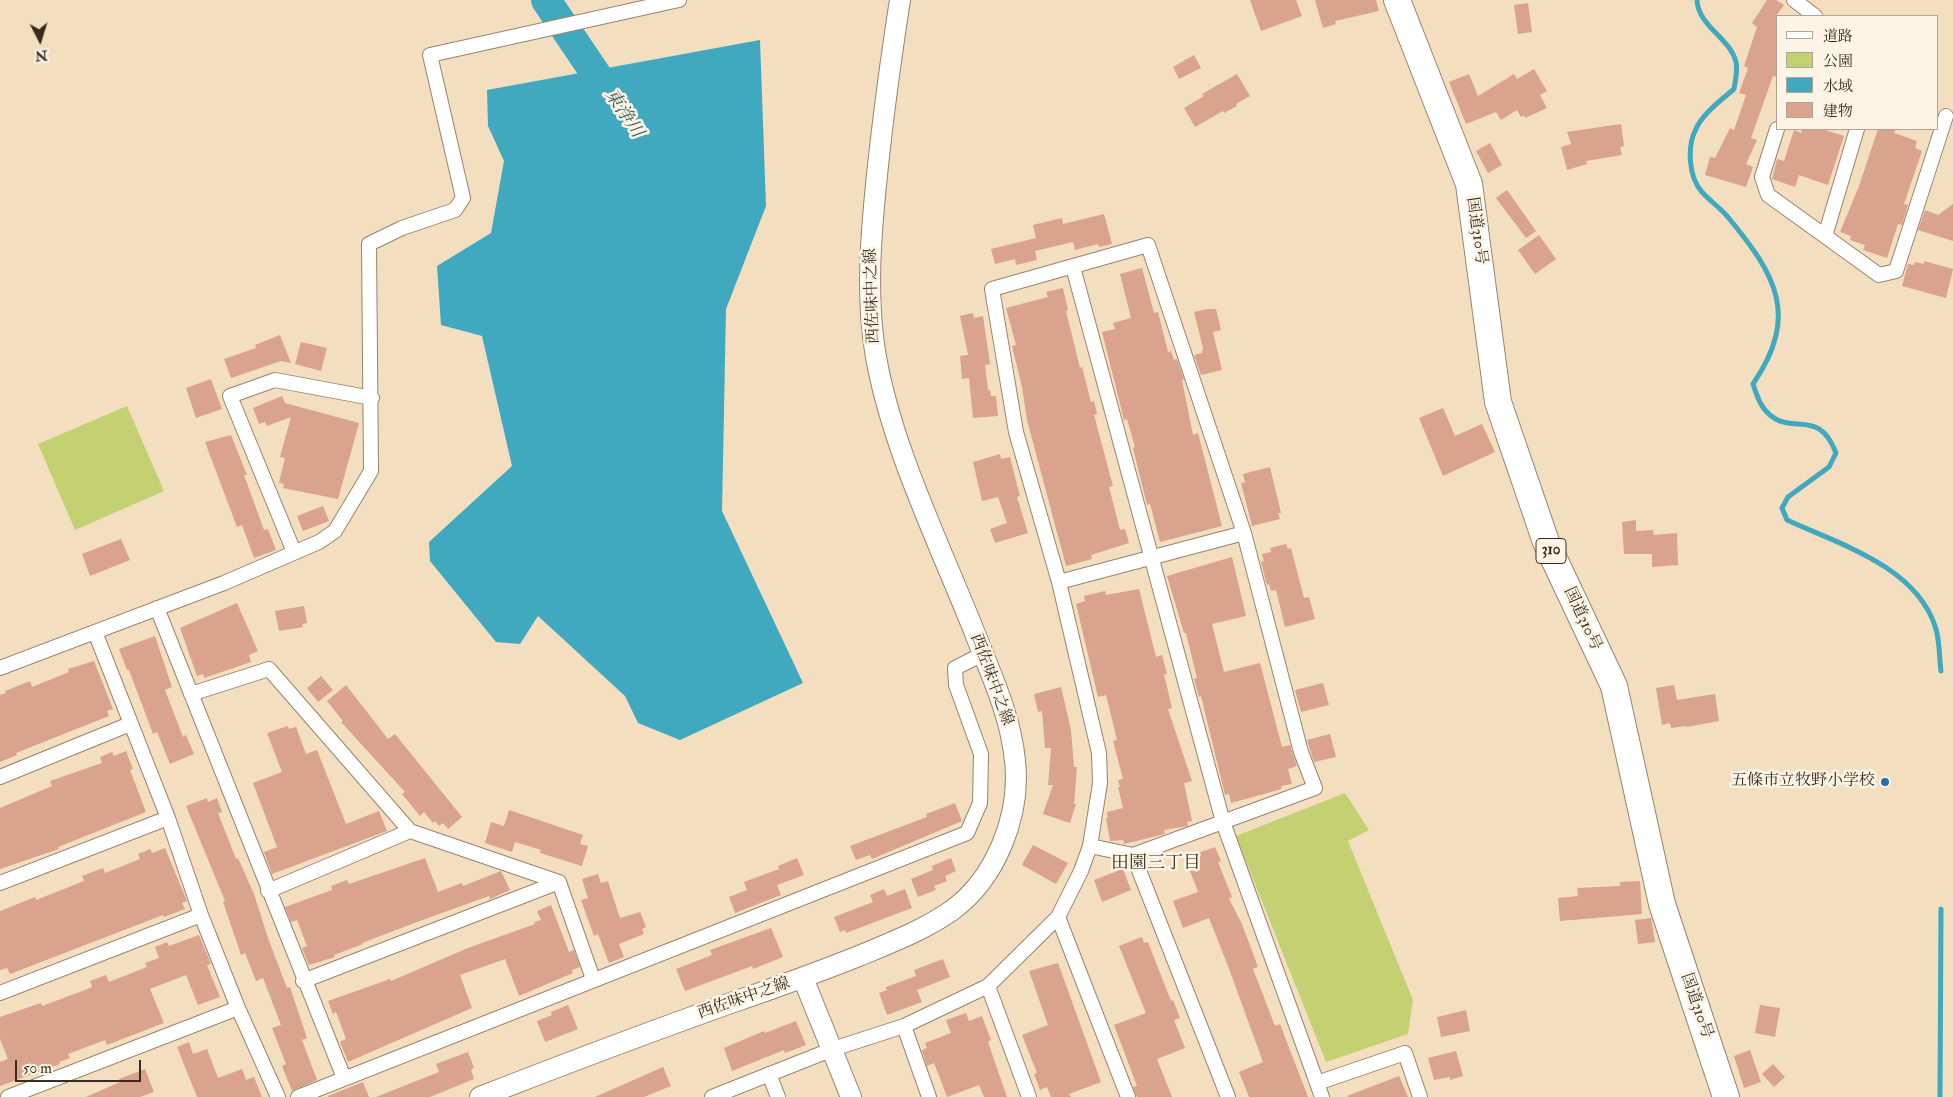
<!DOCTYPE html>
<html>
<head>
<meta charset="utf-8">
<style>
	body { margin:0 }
	#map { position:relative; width:1953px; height:1097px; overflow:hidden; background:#f3dec0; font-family:"IM FELL Double Pica","Noto Serif JP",serif }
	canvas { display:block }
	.legend { position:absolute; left:1776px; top:15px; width:162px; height:115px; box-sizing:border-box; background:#fcf5e5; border:1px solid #afa495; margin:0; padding:6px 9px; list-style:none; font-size:15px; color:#3b2a1e }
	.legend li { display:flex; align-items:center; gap:10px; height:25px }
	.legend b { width:25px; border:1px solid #afa495 }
	.north { position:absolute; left:15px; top:15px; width:50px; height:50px; -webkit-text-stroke:4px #fcf5e5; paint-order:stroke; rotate:175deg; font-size:14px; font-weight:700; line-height:20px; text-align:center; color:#3b2a1e }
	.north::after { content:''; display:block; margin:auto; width:18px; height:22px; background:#3b2a1e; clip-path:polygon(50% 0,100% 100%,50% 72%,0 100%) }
	.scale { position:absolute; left:15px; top:1060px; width:126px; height:22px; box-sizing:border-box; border:2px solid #3b2a1e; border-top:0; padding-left:6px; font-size:15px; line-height:18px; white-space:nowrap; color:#3b2a1e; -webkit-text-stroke:4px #fcf5e5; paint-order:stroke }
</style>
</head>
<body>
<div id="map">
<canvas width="1953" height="1097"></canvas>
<ul class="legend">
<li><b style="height:6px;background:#fff"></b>道路</li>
<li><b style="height:14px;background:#c4d173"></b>公園</li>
<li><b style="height:14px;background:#40a9c0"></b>水域</li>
<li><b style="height:14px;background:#d9a38e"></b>建物</li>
</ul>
<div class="north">N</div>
<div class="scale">50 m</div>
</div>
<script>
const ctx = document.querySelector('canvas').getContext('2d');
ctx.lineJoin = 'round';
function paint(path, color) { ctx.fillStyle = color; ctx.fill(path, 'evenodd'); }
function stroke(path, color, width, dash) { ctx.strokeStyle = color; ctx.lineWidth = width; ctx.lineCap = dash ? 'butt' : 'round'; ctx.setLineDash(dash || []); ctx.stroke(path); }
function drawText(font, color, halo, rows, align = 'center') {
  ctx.font = font + ' "IM FELL Double Pica","Noto Serif JP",serif'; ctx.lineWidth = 5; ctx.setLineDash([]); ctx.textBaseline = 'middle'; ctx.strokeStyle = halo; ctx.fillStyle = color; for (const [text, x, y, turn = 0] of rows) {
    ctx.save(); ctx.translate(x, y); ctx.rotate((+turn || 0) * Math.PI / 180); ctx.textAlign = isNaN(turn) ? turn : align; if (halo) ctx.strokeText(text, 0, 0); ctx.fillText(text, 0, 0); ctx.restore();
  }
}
paint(new Path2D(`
	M127,406L164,491L75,530L38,444Z
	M1345,793L1369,830L1348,841L1413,1000L1408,1034L1326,1062L1236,836Z`), '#c4d173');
paint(new Path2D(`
	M760,40L766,206L726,309L722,511L803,683L680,740L638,723L625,696L538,616L520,644L496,642L430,561L429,542L512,466L482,336L441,325L437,266L491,233L504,161L488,126L487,90Z`), '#40a9c0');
stroke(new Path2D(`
	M1697,0C1698,26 1730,38 1736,62C1738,70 1735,82 1734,89C1720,101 1702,114 1695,131C1687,148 1689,178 1702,192C1710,201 1719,207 1727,216C1776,275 1800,315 1753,384C1757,395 1760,407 1770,415C1794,435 1819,408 1836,453L1829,467L1788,497L1782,508L1787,520C1839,544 1915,566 1935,626C1940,639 1939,657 1941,671
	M1940,1097L1941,909`), '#40a9c0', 5);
stroke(new Path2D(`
	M546,0L616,104`), '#40a9c0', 30);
paint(new Path2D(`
	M1250,0H1296L1302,16L1261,31Z
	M1315,0H1376L1379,11L1335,21L1336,24L1323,28Z
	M1767,0H1776L1784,5L1777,15V77L1773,76L1751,138L1757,140L1746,164L1753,167L1746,187L1705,175L1710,157L1715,158L1730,128L1734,130L1746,95L1739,93L1748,68L1744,66L1757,27L1752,23Z
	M1528,3L1532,32L1518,34L1514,5Z
	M1194,55L1201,68L1179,79L1173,67Z
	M1534,69L1547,91L1540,95L1547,108L1525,118L1524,115L1521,117L1517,110L1501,120L1496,112L1466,124L1449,82L1469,74L1478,96L1514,74L1517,79Z
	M1237,74L1250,96L1236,104L1237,106L1224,113L1223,111L1195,127L1184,108L1204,96L1202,94Z
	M1621,124L1624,146L1620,147L1622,155L1586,161L1587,164L1567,170L1561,147L1571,144L1567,132Z
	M1802,129H1822L1844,136L1828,185L1799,175L1795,187L1772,179L1777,159L1784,161L1794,130L1801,133Z
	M1878,129H1896L1894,133L1917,141L1915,148L1922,151L1904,204L1908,205L1902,225L1898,224L1887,258L1863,250L1865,245L1850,240L1851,236L1840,232L1859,186Z
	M1490,143L1502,165L1488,173L1476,151Z
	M1507,190L1536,231L1526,238L1496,198Z
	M1953,204V241L1918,230L1925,210L1938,215Z
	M1104,214L1112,244L1099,247L1098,244L1075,250L1073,242L1035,251L1037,260L1016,265L1015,259L995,264L991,249L1036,238L1033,225L1062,218L1063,224Z
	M1539,235L1556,259L1535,274L1518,250Z
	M1924,261L1953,269L1946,298L1902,286L1908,264L1914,265L1915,262L1924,264Z
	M1142,268L1154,313L1158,312L1168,352L1171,351L1174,360L1177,359L1184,379L1182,380L1193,435L1198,433L1222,526L1160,542L1150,504L1147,505L1133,448L1135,447L1127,419L1124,420L1102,332L1115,329L1113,323L1131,318L1120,274Z
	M1063,288L1068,310L1066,311L1080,368L1082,367L1091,402L1094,401L1097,414L1094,415L1113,486L1109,487L1120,530L1125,529L1129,543L1091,555L1092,559L1066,566L1027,420L1022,387L1012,346L1016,345L1006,308L1048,297L1046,292Z
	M1207,309H1216L1221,330L1213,332L1222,370L1201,375L1194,355L1202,353L1203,348L1194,312Z
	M973,313L974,318L983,316L990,364L985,365L988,390H990L991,396H996L998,416L973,418L969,378L962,379L960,356L968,355L960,316Z
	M280,335L291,363L281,361L231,378L224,359L256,348L255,345Z
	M301,342L327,348L321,371L295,364Z
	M211,379L222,409L196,418L186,388Z
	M282,396L285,403L359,423L338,499L283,488L284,484L279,483L285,458L280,457L291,417L267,426L265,422L259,424L253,408Z
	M1443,408L1455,436L1482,424L1495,452L1443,476L1419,418Z
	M231,435L247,475H244L264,530L268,529L276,550L254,558L242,525L237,527L205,442Z
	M1000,454L1001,459L1010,457L1020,496L1017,497L1028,533L995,543L990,529L1007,523L998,497L982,501L973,462Z
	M1270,467L1281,513H1278L1280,519L1252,526L1241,483L1245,482L1243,474Z
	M323,506L329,521L303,531L297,516Z
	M1636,520V531L1653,530L1654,535L1677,533L1678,565L1652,567V554H1624L1622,522Z
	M121,539L130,560L90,576L82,554Z
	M1286,544L1288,549L1291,548L1304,598L1309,597L1315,619L1285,627L1276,590L1271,591L1269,584L1267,585L1261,562L1264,561L1262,554L1271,552L1270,548Z
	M1232,557L1246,616L1212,624L1224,672L1260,663L1282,747L1290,745L1297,766L1288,769L1292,784L1281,786L1282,789L1231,803L1229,794L1225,795L1201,696L1199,697L1194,679L1197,678L1186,633H1184L1167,576Z
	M1139,589L1156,657L1162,655L1167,674H1164L1172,708L1168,709L1192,781L1184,783L1192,821L1187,822L1188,826L1164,830L1165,834L1124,844L1123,840L1110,841L1106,818H1108L1107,812L1123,808L1118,787H1120L1118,780L1123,779L1113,741L1117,740L1106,695L1098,697L1076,604L1085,601L1084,596L1105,591L1106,595Z
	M237,603L258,651L249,655L251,662L204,678L203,674L197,676L180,628Z
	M304,606L307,623L302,624L303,627L279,631L275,611Z
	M155,636L172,687L165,690L183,737L186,735L194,754L170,764L157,732L153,734L129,670H127L119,649Z
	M94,661L113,709L107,711L109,716L16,753L17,755L0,762V695L6,693L5,691L30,681L32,687L69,672L68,669Z
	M321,676L333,690L318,702L307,688Z
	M1323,683L1329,705L1301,712L1295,690Z
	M346,685L388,739L395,734L462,817L448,829L443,823L439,826L435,821L433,823L424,812L420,816L402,794L405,792L341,722L343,721L327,701Z
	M1674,685L1677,700L1715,694L1719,721L1687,727V726L1671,728L1670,723L1662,725L1656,688Z
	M1061,687L1071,730L1074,767H1077L1074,804H1076L1070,823L1043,814L1053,785H1048L1051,748H1045L1042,711L1038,712L1034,694Z
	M288,726L289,729L296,727L306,754L317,750L346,824L379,811L387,831L272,874L264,852L277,847L253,783L282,772L267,733Z
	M1330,734L1336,757L1314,762L1307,740Z
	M126,751L133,769L130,770L146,812L58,847L59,849L0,869V808L52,786L50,781L102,763L100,757L112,752L114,756Z
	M207,798L208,802L217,798L222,812L218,813L236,859L238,858L254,894L268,938L287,988L290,987L307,1038L302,1040L317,1080L292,1091L282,1066L286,1064L272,1028L281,1025L263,978L256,981L245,953L241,955L223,902L225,901L186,806Z
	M955,803L962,821L872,859L870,855L856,860L850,846L927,817L926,814Z
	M509,810L583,835L580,844L588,846L582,866L540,853L541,850L515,842L512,852L485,843L491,822L504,826Z
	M1033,845L1068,863L1056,884L1022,865Z
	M1215,847L1221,861L1218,862L1232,897L1229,899L1242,924L1258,967L1253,969L1275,1026L1280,1024L1308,1097H1249L1239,1072L1263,1062L1228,966L1209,918L1183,928L1173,901L1198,892L1185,858Z
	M165,848L187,901L182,903L185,909L164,917L163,915L10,974L7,968L0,970V911L35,897L36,900L84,881L82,876L103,868L105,873L140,859L138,854L150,849L152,853Z
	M425,858L438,892L462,883L463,886L501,871L510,890L490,899L489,896L417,922L362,943L363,944L334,955L335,957L309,965L302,948L307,946L297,920L291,922L285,907L332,890L331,886L347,880L349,884Z
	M797,858L804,875L777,885L781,895L735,913L729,897L747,890L744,882L779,869L778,866Z
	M951,858L956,871L945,876L947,881L934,886L936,890L918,897L911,879L933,870L932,866Z
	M1123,869L1131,890L1102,902L1094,880Z
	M598,874L601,883L608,881L620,918L640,912L646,927L642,929L644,934L619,944L624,957L609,963L598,934L594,936L581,900L588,898L582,879Z
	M1640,881L1642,914L1560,921L1558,898L1578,896L1577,888L1620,886V882Z
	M884,889L887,896L905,889L912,908L846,933L845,930L840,932L834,917L873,902L870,895Z
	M551,905L569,952L574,950L580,967L572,970L573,973L519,996L505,959L460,975L472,1008L348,1062L340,1042L346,1039L336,1012L333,1014L328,1001L390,979L391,981L468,948L535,924L534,922L541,920L537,911Z
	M1651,918L1655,942L1638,944L1635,920Z
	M771,928L783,957L753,969L752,966L685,991L676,969L712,955L710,950Z
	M199,935L211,964L207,965L220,997L198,1005L186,975L150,989L164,1023L107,1045L105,1040L68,1054L70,1058L59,1062L60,1064L0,1086V1062L8,1059L0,1039V1017L41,1003L42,1006L85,990L92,987L90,981L106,975L109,982L147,967L145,963L159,958L155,947L167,942L169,946Z
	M1142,937L1144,943L1148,942L1171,1001L1173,1000L1180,1018L1174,1020L1185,1048L1157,1059L1172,1097H1137L1133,1087L1137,1086L1114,1025L1146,1013L1119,946Z
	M943,959L950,977L917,990L922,1002L887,1015L879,993L887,990L886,987L916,976L914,970Z
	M1058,963L1101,1082L1069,1094L1071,1097H1051L1047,1087L1040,1090L1034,1074L1037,1073L1022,1035L1048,1025L1029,971Z
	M568,1005L578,1029L545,1042L537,1021L552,1015L551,1012Z
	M1760,1005L1780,1008L1775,1037L1755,1033Z
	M1466,1010L1470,1031L1441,1037L1437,1017Z
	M966,1013L969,1021L982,1016L991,1040L988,1042L1007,1097H984L979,1085L947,1097L934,1063L927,1066L922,1050L927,1048L925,1043L951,1033L946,1020Z
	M796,1021L806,1045L785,1053L784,1050L732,1071L724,1048L764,1031L765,1033Z
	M189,1042L193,1054L207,1049L218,1078L242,1069L246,1080L254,1077L262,1097H197L177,1047Z
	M1750,1050L1761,1082L1744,1088L1734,1056Z
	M1456,1051L1463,1076L1450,1080V1077L1434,1080L1428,1058Z
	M468,1052L474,1068L471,1070L474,1079L430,1097H376L439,1072L436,1064Z
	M1773,1064L1785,1077L1774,1087L1762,1074Z
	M663,1067L671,1086L644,1097H595Z
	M145,1069L154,1092L140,1097H86L120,1082L119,1079Z
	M1399,1076L1408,1097H1348L1347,1096Z
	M363,1082L369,1097H328V1096Z`), '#d9a38e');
const street = new Path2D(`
	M1794,0L1815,16
	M1777,129L1762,177L1768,195L1879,275L1896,271L1946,116
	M1825,236L1857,129
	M1073,267L1223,822L1322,1097
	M294,552L230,396L275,380L372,398
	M1059,582L1244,533
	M157,608L344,1078
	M95,632L168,818L201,915L238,1008L278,1097
	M0,668L224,583L319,542L335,531L371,471L369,244L402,228L455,210L463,198L430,55L679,0
	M191,694L269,669L410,831L559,882
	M0,777L130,724
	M1133,855L1228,1097
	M559,882L593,979
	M0,883L168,818
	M268,891L410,831
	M1058,917L1128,1097
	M303,981L559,882
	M988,986L1029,1097
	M0,993L201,915
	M904,1026L929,1097
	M769,1074L778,1097
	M1317,1083L1405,1053L1420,1097
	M8,1097L238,1008
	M298,1097L967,833L980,803L981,754L956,685L955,668L983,654
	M712,1097L833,1049L904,1026L988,986L1058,917L1081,871L1090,846L1100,783L1099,753L1059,582L1016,432L992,289L1148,245L1244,533L1301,752L1315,788L1133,855L1090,846`);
const secondary = new Path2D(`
	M803,978L851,1097
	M480,1097C562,1065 644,1034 728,1004C772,989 816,973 859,956C890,943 924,930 951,911C996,879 1021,815 1015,761C1011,717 992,677 976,636C941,547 890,445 875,351C866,294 871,233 877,175C883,117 891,58 900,0`);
const highway = new Path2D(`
	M1397,0L1469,184L1498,402L1546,542L1614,686L1662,904L1726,1097`);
stroke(street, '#97846f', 16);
stroke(secondary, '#97846f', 22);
stroke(highway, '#97846f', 28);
stroke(street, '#fff', 14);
stroke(secondary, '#fff', 20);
stroke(highway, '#fff', 26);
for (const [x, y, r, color] of [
	[1885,782,5,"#1f6fb2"]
]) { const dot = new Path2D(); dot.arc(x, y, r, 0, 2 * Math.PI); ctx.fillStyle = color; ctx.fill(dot); stroke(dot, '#fcf5e5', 2); }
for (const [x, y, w] of [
	[1551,551,30]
]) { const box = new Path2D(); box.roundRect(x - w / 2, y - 12.5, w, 25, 4); ctx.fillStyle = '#fcf5e5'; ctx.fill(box); stroke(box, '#3b2a1e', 1); }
drawText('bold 15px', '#3b2a1e', null, [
	["310",1551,551]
]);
drawText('16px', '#3b2a1e', '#fcf5e5', [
	["国道310号",1476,231,82],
	["西佐味中之線",873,296,-92],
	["国道310号",1582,619,65],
	["西佐味中之線",991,680,70],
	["西佐味中之線",744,999,-19],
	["国道310号",1696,1006,71]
]);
drawText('16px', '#3b2a1e', '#fcf5e5', [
	["五條市立牧野小学校",1875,782]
], 'right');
drawText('italic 18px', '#3d5d5f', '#fcf5e5', [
	["東浄川",623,114,56]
]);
drawText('18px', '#3b2a1e', '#fcf5e5', [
	["田園三丁目",1156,864]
]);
</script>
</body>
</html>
